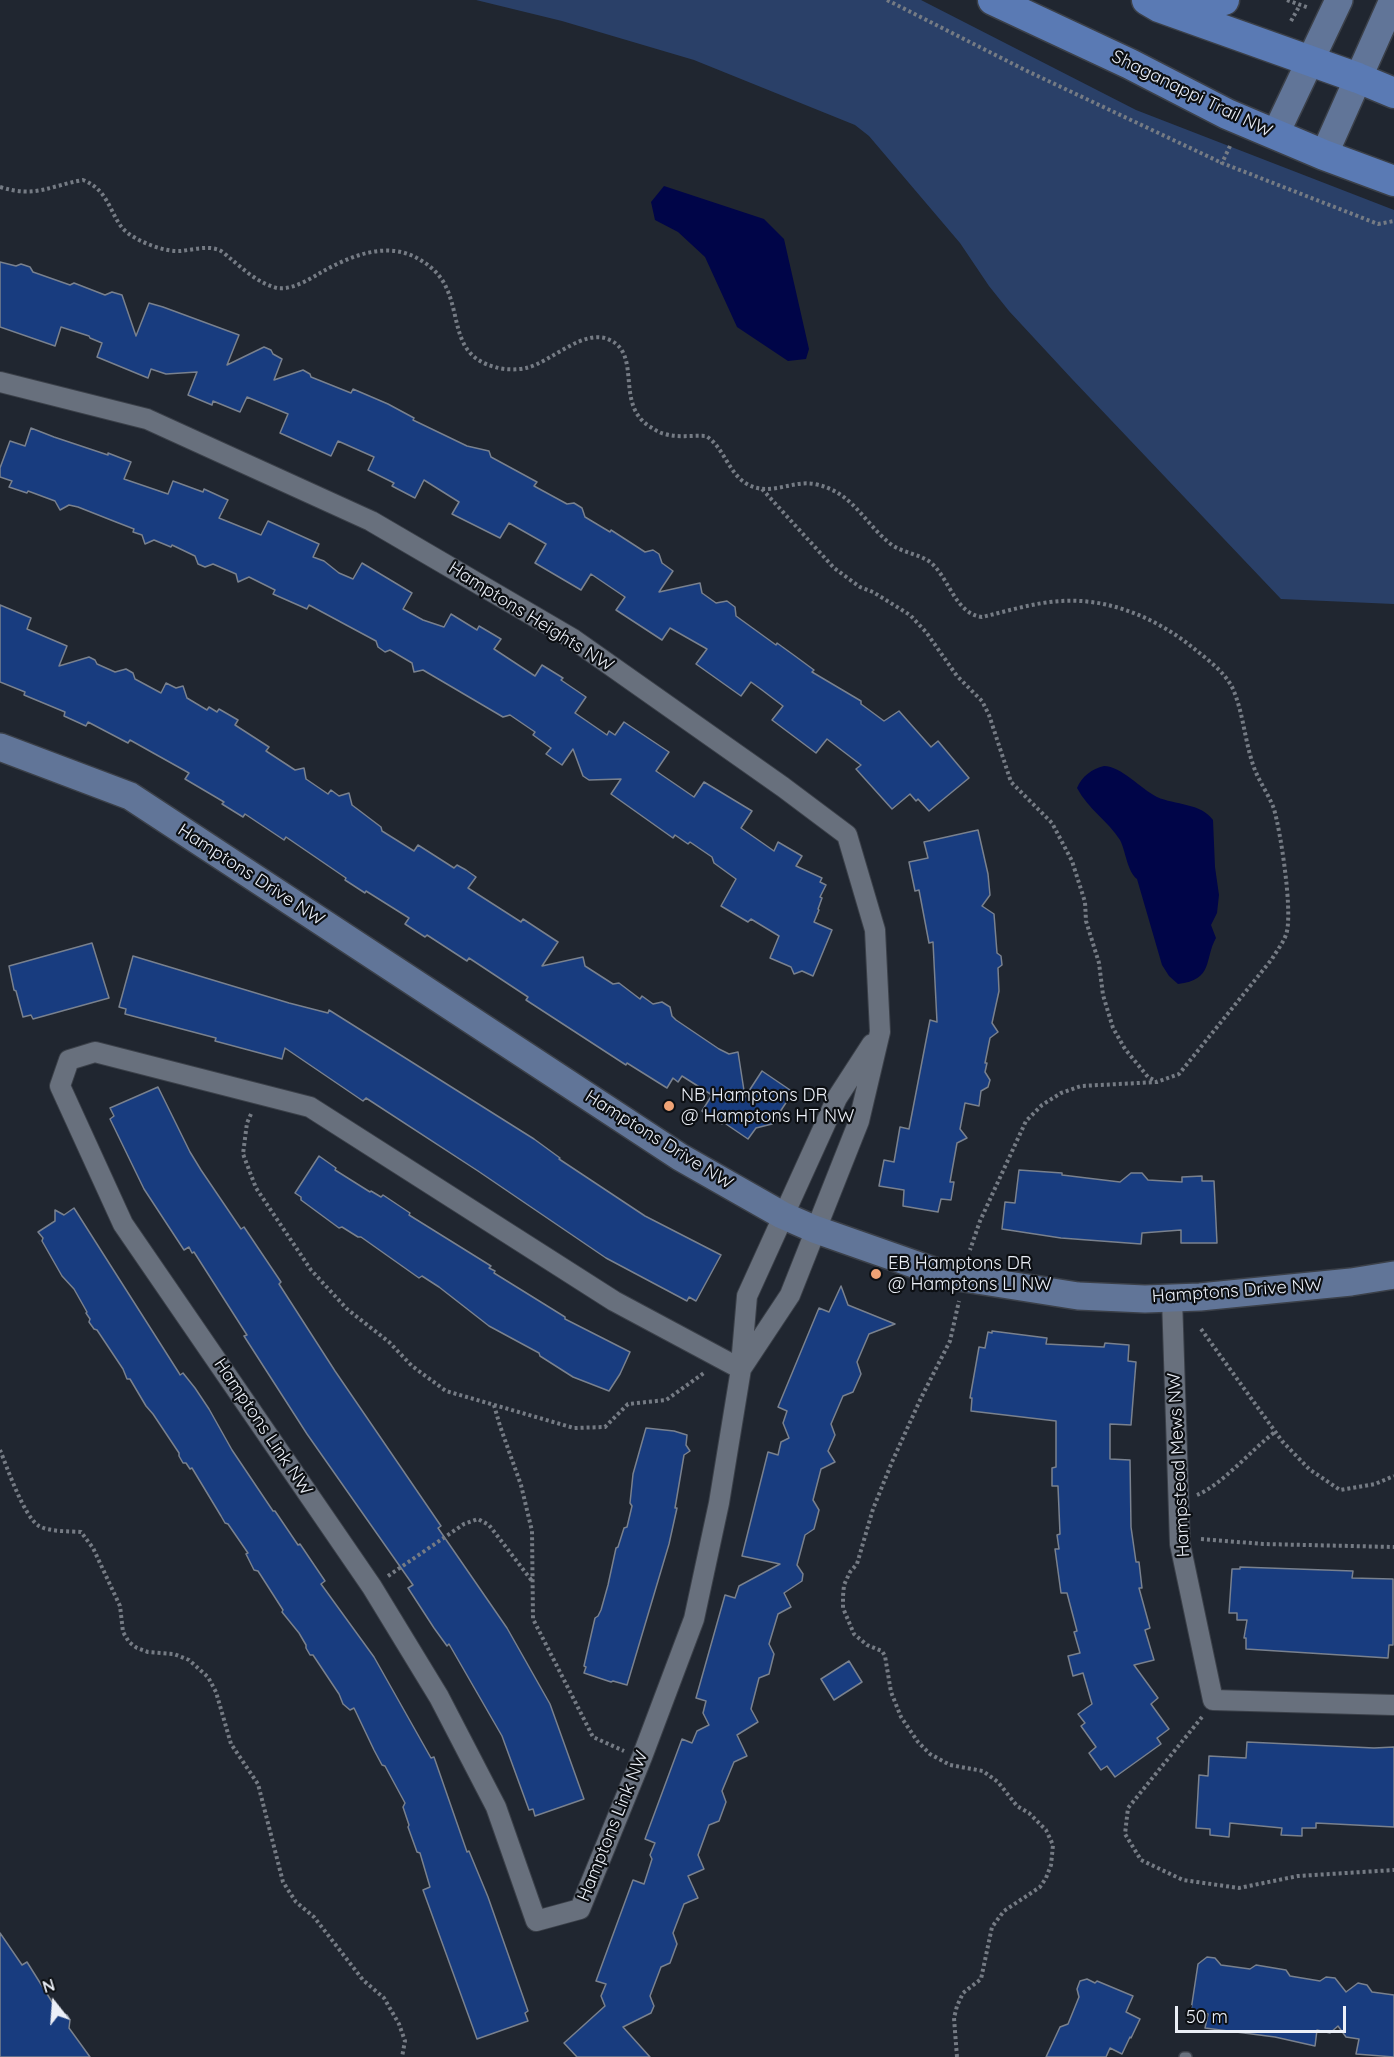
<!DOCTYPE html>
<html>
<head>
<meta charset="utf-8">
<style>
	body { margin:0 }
	#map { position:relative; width:1394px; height:2057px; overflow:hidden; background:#202630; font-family:Quicksand,sans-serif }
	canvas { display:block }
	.north { position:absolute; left:24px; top:1973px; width:60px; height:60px; -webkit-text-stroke:4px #0c0f13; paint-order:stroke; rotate:343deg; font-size:16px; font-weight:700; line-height:24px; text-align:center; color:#ebeff7 }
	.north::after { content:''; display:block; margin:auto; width:21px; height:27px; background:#ebeff7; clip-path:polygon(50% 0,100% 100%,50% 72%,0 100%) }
	.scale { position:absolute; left:1175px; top:2006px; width:171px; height:27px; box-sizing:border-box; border:3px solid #ebeff7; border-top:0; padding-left:8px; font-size:18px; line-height:21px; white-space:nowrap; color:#ebeff7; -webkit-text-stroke:4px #0c0f13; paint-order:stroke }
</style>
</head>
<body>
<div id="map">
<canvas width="1394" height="2057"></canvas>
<div class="north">N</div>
<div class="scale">50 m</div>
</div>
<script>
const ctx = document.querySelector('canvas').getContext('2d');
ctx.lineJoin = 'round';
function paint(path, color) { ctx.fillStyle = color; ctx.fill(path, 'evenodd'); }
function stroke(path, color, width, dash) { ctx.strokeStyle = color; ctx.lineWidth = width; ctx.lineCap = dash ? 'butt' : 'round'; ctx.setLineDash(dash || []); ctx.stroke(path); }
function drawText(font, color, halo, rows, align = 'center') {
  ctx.font = font + ' Quicksand,sans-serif'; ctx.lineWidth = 4.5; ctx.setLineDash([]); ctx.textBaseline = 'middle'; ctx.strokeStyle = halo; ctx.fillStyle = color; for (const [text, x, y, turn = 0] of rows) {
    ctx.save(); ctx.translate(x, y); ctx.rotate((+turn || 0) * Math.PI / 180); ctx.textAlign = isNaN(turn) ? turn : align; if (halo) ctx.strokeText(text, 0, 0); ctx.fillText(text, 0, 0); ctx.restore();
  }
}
paint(new Path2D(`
	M476,0H921L1136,110L1394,210V604L1281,599L1072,379L1009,311L989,286L960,243L869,136L855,125L694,60L562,21Z`), '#2a4068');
paint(new Path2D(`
	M664,186L764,219L784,239L809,349L806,359L788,361L737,327L705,257L678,232L655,220L651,202Z
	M1104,766C1121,766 1141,789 1157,797C1175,805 1201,803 1213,820L1215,867L1219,895L1217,913L1211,925L1216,938C1204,959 1214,980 1178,984L1169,976L1162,965L1137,879C1127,871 1126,852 1120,840C1108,821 1088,809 1077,788C1082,776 1092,769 1104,766Z`), '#000548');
const building = new Path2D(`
	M0,262L16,266L21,264L30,267L33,272L70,285L74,283L105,295L112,292L122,295L136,336L149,303L163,307L239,335L227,365L264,347L271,350L273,354L282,359L274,380L303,370L310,374L311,377L351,393L353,389L388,404L414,418L413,420L467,446L489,451L491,457L537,482L534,486L567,504L574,503L582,508L585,517L610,532L611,530L645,552L653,550L659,554L662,563L673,571L659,592L700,583L702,593L716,603L727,601L735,607L736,616L776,645L777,643L795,656L814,670L812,672L861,701V704L884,721L899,711L931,747L938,741L969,778L929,811L918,799L916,801L910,794L892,809L856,769L861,765L827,739L816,753L772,720L783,706L762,690L751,682L741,696L696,664L707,649L670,628L662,640L616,610L625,597L591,574L581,590L535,563L546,544L509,523L500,538L452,514L459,502L424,480L415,498L392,486L394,483L368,470L374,457L338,441L331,456L280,433L288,414L247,397L240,412L213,401L212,405L188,395L197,372L166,374L151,369L148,378L97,357L102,343L90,338L89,336L61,327L55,346L0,327Z
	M31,428L54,437L108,455V453L131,462L124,479L168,494L173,481L203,492L204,489L228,500L219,518L261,535L268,521L319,544L313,557L324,561L339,573L353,579L362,563L412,593L403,609L423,620L444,627L451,614L477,630L479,626L501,639L494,649L535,676L542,665L563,678L561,680L586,697L575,713L607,735L609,731L615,735L624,722L669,752L656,771L694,797L704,782L752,811L741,828L774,851L778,842L802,856L796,866L822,878L820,882L826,885L820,897L822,898L818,909L819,910L814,922L832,930L813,976L802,971L794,974L791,967L770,958L779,936L751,919L748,922L721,906L736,879L714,863L712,857L690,842L688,844L675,835L673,838L611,794L621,779L589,780L583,776L573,749L562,765L546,754L551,748L533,735L535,732L510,715L503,717L423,670L414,672L412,663L390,650L385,652L378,647L376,641L309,605L307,609L273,594L275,590L249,577L238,582L236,574L213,564L205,567L198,564L195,556L172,545L171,547L154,540L145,544L142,535L133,532L134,529L116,522L78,507L69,505L60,510L55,501L28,491L27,493L9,487L12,481L0,477V468L10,441L25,446Z
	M0,605L31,618L27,629L67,646L59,666L89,657L95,660L97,664L115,672L126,669L133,673L135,679L161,693L166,683L176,688L183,686L187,698L207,710L209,707L217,712L219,709L238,720L235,725L269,747L266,751L295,770L304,768L306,779L328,794L331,790L339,796L349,793L352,805L381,827L382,831L414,851L418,845L454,868L457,865L466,870L476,877L468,888L521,922L523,919L558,942L542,966L583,957L585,966L613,984L619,983L640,999L642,996L653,1004L662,1002L670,1007L672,1016L676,1020L719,1049L729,1054L738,1052L745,1097L762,1071L793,1092L772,1124L756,1128L748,1139L723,1122L722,1124L702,1111L712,1095L682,1076L678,1082L673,1078L667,1088L627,1063L626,1065L526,1000L528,997L469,958L467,961L427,935L425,937L405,924L409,918L366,891L365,893L345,880L346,878L286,837L284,840L245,814L243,817L222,804L224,802L185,779L189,773L130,740L128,743L88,722L86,726L64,716L65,712L24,695L25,692L0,682Z
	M978,830L988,874L990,895L982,906L994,914L997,953L1001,956L1002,965L998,968L999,991L992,1023L998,1032L990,1038L985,1063H987L985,1072L990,1080L988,1087L981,1091L979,1106L965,1103L960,1129L967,1138L957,1143L950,1182H954L951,1200L941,1199L938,1212L903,1206L904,1190L879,1186L884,1160L894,1162L900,1127L909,1129L930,1020L937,1022L933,942L929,943L919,890L915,891L909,862L928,858L924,842Z
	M92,943L109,998L33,1019L31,1015L23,1017L16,991L14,990L9,966Z
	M133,956L289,1003L328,1013L329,1010L534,1139L560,1158L559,1159L645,1216L721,1255L696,1301L689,1297L687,1301L606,1258L478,1171L366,1098L363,1101L285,1048L282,1059L215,1041L216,1038L125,1014L126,1009L119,1007Z
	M158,1087L190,1152L201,1170L241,1229L244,1227L281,1282L279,1284L335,1371L441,1526L438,1528L507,1628L550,1704L584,1799L535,1816L533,1809L529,1810L502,1736L449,1644L447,1646L434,1628L408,1588L413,1585L307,1434L244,1336L247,1335L194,1252L192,1253L189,1247L184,1250L144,1189L110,1119L114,1116L110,1108Z
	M319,1156L336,1168L335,1170L370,1192L371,1191L381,1197L383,1195L410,1213L409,1215L491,1266L489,1268L495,1271L494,1273L565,1317V1319L630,1352L620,1374L609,1391L573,1377L540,1356L539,1353L489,1326L439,1287L422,1276L419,1278L361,1237H358L342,1227L339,1228L301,1200V1197L295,1193Z
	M1019,1170L1062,1173V1175L1120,1182L1131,1173H1142L1148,1180L1182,1182V1177L1202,1176V1181H1214L1217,1243H1181V1230L1142,1233L1141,1244L1061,1238L1002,1229L1005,1202L1015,1203Z
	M74,1208L179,1373L180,1375L183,1373L195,1388L209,1409L232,1450L273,1511H275L298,1545L300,1544L325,1581L321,1584L374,1657L431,1758L434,1757L467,1852L469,1851L488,1897L528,2011L525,2013L528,2021L477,2039L423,1890L430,1887L420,1853L417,1852L408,1827L409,1825L403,1807L405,1803L385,1766L382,1765L374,1750L354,1708L350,1710L343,1704L339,1694L313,1655H310L306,1648V1645L299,1633L282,1612L283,1610L258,1571L254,1570L246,1554L248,1553L228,1524L225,1523L221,1516L192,1468L190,1469L186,1463H183L179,1456V1453L153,1414L146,1406L130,1379H127L123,1369L97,1330L94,1329L89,1322L90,1319L86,1313L87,1312L74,1289L62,1276L42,1241L43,1238L38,1232L55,1221V1210L64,1215Z
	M841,1286L848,1305L895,1324L869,1334L857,1362L861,1374L853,1392L843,1396L831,1424L835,1435L828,1451L835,1462L821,1469L813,1500L819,1510L814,1529L805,1535L797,1565L803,1574L802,1581L784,1593L791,1607L778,1614L769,1644L774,1654L769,1674L759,1678L751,1709L758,1722L737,1735L747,1756L734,1762L722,1791L726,1802L719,1821L709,1825L698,1855L704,1869L688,1876L698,1898L684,1904L673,1933L677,1944L670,1963L661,1967L650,1996L654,2006L651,2013L623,2027L650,2057H577L564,2043L605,2006L601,1996L606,1984L596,1981L633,1880L644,1884L652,1859L650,1855L655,1843L645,1839L682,1739L692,1743L697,1731L709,1725L703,1713L706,1701L696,1698L725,1595L735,1598L739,1586L780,1564L742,1556L768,1452L778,1455L781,1442L789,1438L783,1423L787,1411L778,1407L819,1308L829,1312Z
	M992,1331L1047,1338L1046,1344L1104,1347L1105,1343L1129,1345L1128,1361L1136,1362L1131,1425L1110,1424V1459L1130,1460L1131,1527L1136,1562H1139L1142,1588H1139L1150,1628L1145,1630L1154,1660L1134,1665L1158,1698L1151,1704L1169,1729L1157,1738L1161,1744L1115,1777L1107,1766L1101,1770L1089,1753L1096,1747L1081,1726L1085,1723L1078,1714L1092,1704L1083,1673L1073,1676L1068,1656L1080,1653L1074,1632L1077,1631L1067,1593H1061L1055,1549H1059L1057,1535L1060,1534L1058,1486H1052V1468L1056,1467V1421L971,1411L972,1398H970L979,1347L985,1348L988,1332L992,1333Z
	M646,1428L674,1431L687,1435L686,1445L690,1451L684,1455L675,1508H677L669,1544L627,1685L613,1681L611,1682L584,1673L586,1667L584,1666L595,1618L598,1616L601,1610L608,1585L616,1548L618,1547L624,1528L627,1527L632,1506L630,1503L633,1474Z
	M1240,1567L1353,1571L1352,1578L1393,1579V1645H1389L1388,1658L1246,1649V1638H1244L1247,1620H1237V1613H1229L1232,1569H1240Z
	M849,1661L862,1682L834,1700L821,1679Z
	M1247,1742L1374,1748L1394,1747V1827L1316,1823V1828H1302V1836L1281,1835L1282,1828L1230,1823L1229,1837L1210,1835V1829L1196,1828L1199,1775L1208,1776L1209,1756L1246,1758Z
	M0,1933L22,1965L27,1962L59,2013L67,2015L70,2020L69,2028L90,2057H0Z
	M1207,1957L1215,1958L1221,1965L1250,1969L1256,1965L1286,1970L1290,1976L1320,1981L1326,1977L1335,1978L1346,1992L1358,1983L1367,1985L1372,1992L1394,1995V2057L1356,2054L1359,2039L1346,2037L1338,2026L1330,2033L1317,2030L1315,2046L1275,2037L1205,2028L1208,2014L1191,2010L1198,1964Z
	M1087,1979L1095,1983L1097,1981L1133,1996L1126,2012L1140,2019L1131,2038L1130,2037L1122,2054L1110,2048L1106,2057H1046L1060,2027L1068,2024L1079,1997L1077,1989L1080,1981Z`);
paint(building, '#183c7f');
stroke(building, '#79818e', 1.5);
const lane = new Path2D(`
	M1184,2057H1187`);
const street = new Path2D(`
	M0,382L147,419L371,521L573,639L783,787L847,835L875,930L880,1032L859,1121L790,1295L741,1369
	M95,1052L310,1107L614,1301L741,1369L719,1503L694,1619L642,1757L580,1909L536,1921L496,1807L439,1697L372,1587L123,1224L60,1086L69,1060Z
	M1172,1298L1180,1544L1213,1700L1394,1705
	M741,1365L747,1296L837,1098L872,1044`);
const secondary = new Path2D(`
	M1275,135L1339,0
	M1324,155L1393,0
	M0,747L130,796L680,1157L782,1215L814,1229L945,1275L1078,1296L1145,1299L1200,1297L1351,1282L1394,1275`);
const primary = new Path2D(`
	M993,0L1130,64L1227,114L1324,155L1394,181
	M1147,0L1159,7L1358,78L1394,93
	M1171,6L1210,3L1224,0`);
stroke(lane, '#3b4049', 12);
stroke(street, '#3b4049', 22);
stroke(secondary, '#3b4049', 30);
stroke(primary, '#3b4049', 33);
stroke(new Path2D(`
	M887,0L1025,70L1222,163
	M1287,0L1309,8
	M1291,21L1300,5
	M1230,146L1222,163L1378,224L1394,221
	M0,187C36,198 49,186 83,180C112,191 110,221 129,234C142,243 165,252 180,251C192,250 205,246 216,249C222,250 227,256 231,259C244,270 260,284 277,288C292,290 308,280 320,273C350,256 389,239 422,261C432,267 441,276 446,287C461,318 452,356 495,367C504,370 517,370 526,368C552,362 584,327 610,340C642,355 615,404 649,426C654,429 659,433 665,434C679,438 692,435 706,436C724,447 728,473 747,484C769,497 792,480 814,484C853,491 864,524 892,545C904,553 919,554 930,562C949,577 955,614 982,617C1008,611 1036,602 1062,601C1109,598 1156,618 1192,647C1207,659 1225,672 1233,689C1245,717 1245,750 1258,777C1263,787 1270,798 1274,809C1281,834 1292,907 1287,931C1285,941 1277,950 1272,959L1179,1074L1157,1082L1081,1086L1061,1093L1042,1105L1026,1121L980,1221L970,1250
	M762,489L834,568L860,587L873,592L910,615L926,632L957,676L982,701L989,715L1011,782L1052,823L1072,861L1085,902L1086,921L1099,963L1103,995L1113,1028L1125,1049L1148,1077L1156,1081
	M251,1114L247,1123L243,1154L256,1188L311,1270L347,1309L389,1342L412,1366L446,1391L574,1428L605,1427L628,1404L666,1400L704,1373
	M1201,1329L1282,1441L1309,1469L1340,1490L1375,1484L1394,1476
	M494,1405L500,1426L521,1485L532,1531L533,1619L593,1737L624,1751
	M0,1450C7,1467 24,1517 39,1526C50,1532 69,1531 81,1532L93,1548L120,1606L123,1632L129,1642L137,1648L148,1652L174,1654L189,1660L208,1677L216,1692L231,1744L258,1784L283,1882L296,1902L314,1917L363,1980L384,1998L399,2024L405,2041L402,2057
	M1197,1495C1222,1485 1252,1449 1275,1432
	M1201,1539L1263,1544L1394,1547
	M388,1576L464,1524L478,1519L489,1525L532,1581
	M1202,1717L1128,1808L1125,1834L1141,1860L1183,1880L1239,1888L1298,1876L1394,1870
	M957,2057L954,2018L957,2006L963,1993L981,1979L992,1927L1004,1911L1040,1887L1046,1878L1051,1865L1053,1845L1046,1830L1029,1813L1017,1806L998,1782L983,1771L950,1765L930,1754L918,1742L901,1717L891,1692L885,1656L882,1651L867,1645L854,1634L843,1608V1596L844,1585L850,1572L857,1564L873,1509L892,1462L921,1398L950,1341L959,1301`), '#757b84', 4, [3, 3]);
stroke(lane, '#68707d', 9);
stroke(street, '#68707d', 20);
stroke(secondary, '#617598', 27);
stroke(primary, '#5a7ab4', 30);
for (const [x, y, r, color] of [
	[669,1106,6,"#efa376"],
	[876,1274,6,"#efa376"]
]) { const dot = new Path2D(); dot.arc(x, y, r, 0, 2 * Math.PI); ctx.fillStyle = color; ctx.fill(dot); stroke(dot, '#0c0f13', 2); }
drawText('18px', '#ebeff7', '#0c0f13', [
	["Shaganappi Trail NW",1192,94,26],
	["Hamptons Heights NW",531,617,32],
	["Hamptons Drive NW",251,875,33],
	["Hamptons Drive NW",659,1140,32],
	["Hamptons Drive NW",1237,1291,-4],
	["Hamptons Link NW",263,1427,56],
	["Hampstead Mews NW",1179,1465,-93],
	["Hamptons Link NW",613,1826,-68]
]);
drawText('18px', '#ebeff7', '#0c0f13', [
	["NB Hamptons DR",681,1096],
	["@ Hamptons HT NW",681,1117],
	["EB Hamptons DR",888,1264],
	["@ Hamptons LI NW",888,1285]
], 'left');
</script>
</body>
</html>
